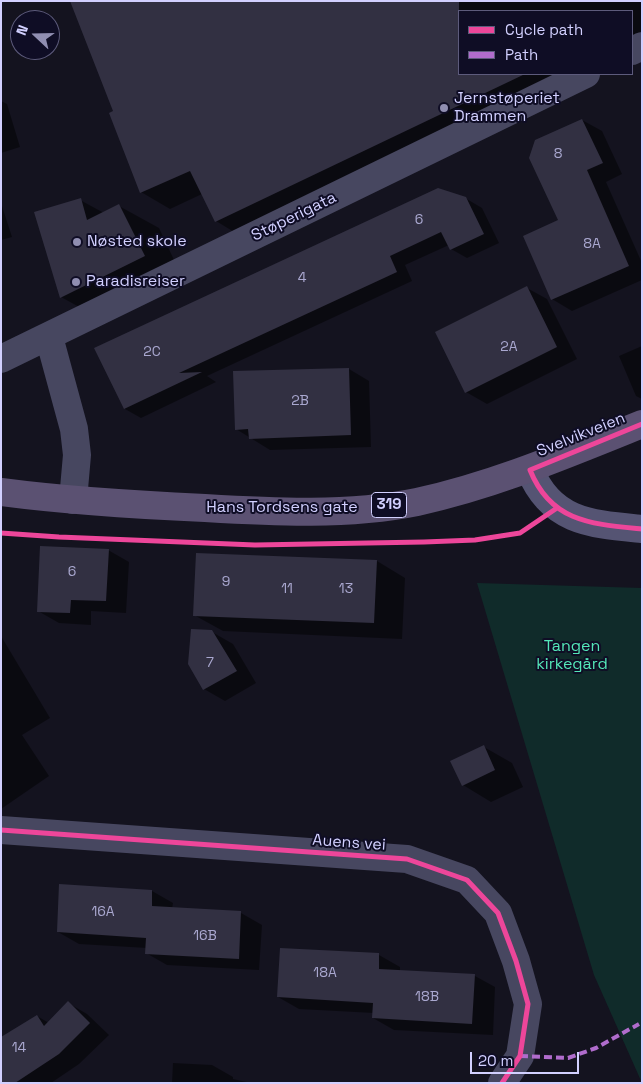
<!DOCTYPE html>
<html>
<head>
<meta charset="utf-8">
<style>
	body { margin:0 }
	#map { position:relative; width:643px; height:1084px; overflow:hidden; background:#14131f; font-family:"Space Grotesk",sans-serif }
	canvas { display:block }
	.frame { position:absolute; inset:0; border:2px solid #d2d0ff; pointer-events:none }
	.legend { position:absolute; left:458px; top:10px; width:175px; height:65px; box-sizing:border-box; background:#0f0d25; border:1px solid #5d5b7c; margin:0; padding:6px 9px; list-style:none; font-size:15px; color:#d2d0ff }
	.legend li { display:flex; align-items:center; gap:10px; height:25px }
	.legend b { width:25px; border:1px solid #5d5b7c }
	.north { position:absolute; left:10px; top:10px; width:50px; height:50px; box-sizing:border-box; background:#0f0d25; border:1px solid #5d5b7c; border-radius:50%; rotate:291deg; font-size:14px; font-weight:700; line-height:20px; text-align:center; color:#d2d0ff }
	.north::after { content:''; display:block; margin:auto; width:18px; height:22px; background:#908eb1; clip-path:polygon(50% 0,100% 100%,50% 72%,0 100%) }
	.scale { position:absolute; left:470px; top:1052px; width:109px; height:22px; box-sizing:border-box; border:2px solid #d2d0ff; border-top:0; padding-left:6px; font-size:15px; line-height:18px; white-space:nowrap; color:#d2d0ff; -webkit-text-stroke:4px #0f0d25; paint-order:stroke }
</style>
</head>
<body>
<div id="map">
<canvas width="643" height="1084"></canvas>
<div class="frame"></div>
<ul class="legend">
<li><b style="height:6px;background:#ed469a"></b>Cycle path</li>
<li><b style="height:6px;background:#b06ccc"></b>Path</li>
</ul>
<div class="north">N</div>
<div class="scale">20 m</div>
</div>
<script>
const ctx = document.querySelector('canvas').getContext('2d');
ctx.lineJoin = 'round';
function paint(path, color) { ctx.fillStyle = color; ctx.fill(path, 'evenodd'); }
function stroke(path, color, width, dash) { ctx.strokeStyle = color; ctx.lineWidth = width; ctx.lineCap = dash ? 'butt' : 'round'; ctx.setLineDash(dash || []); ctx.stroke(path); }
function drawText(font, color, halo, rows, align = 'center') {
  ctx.font = font + ' "Space Grotesk",sans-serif'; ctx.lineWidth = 4; ctx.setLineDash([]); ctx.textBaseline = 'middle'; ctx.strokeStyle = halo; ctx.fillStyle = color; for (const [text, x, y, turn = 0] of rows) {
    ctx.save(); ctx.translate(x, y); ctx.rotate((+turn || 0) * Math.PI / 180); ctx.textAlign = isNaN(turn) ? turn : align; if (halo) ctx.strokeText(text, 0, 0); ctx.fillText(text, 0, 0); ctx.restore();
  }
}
paint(new Path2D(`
	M477,583L642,588V1083L594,975Z`), '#102b2a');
paint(new Path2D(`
	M82,1H642V48L632,52V11H459V74H587L244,238L216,221L202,194L170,209L141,192Z
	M1,101L7,104L20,147L1,153Z
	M582,120L602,131L622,174L606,182L642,263V280L572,311L552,299L560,221Z
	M465,198L482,208L499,243L467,258L451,249L449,245L405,265L412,281L207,376L216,382L141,418L125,409L96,349Z
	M80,200L104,213L119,206L159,228L183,279L101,319L61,297Z
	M1,203L12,237L1,240Z
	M527,288L547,299L577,359L487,404L466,392Z
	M642,346V399L636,396L619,356Z
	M349,369L369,381L371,447L270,450L236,429Z
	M108,550L129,562L126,613L91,611V625L59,623L38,611Z
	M377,561L405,578L402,639L223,631L194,615Z
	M212,632L233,644L256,683L225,701L204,689Z
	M1,636L50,718L22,735L49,776L1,809Z
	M484,747L512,763L523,787L491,802L463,785Z
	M61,886L152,891L173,903L172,909L241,913L262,925L259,970L167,965L146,953L147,948L79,944L58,932Z
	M281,949L379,955L400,967V971L475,976L495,987L493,1035L394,1030L373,1018L374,1013L299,1009L278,997Z
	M68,1003L87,1014L109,1035L79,1064L51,1083H1L37,1016L49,1023Z
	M173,1063L212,1065L233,1077V1079L251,1083H172Z`), '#0007');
paint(new Path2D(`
	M70,1H459V74H525L215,222L190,171L140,193L109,113L113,111Z
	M582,119L603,163L587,170L629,266L551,300L523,236L558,220L529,158L535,140Z
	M438,188L466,197L484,234L450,250L441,232L390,256L397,272L179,373L202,372L124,409L94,348Z
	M81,198L87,220L119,204L145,256L60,298L34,212Z
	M527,286L557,347L465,393L435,332Z
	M349,368L351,435L249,439L248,429L235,430L233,371Z
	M40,546L109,549L106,601L71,600L70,613L37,612Z
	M196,553L377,560L374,623L193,616Z
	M191,629L212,630L237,671L203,690L188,664Z
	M484,745L495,770L462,786L450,761Z
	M59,884L152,890V906L241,911L239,959L145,954L146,938L57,932Z
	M280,948L379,953V969L475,974L472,1024L372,1018L373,1003L277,997Z
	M68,1001L90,1023L59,1054L15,1083H1V1037L37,1015L44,1026Z`), '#323042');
stroke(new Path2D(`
	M632,51L642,46
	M49,337L74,429L77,455L73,500
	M1,359L586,74
	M1,830L407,859L467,880L498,913L516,961L528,1004L520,1056L502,1083`), '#474760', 28);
stroke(new Path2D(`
	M530,470C551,522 591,524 642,529`), '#555473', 28);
stroke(new Path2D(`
	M1,492C69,501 137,505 205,508C274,512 348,516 417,502C495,485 567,454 642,424`), '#5b5172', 28);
stroke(new Path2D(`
	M520,1056L568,1058L596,1048L639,1024`), '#b06ccc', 4, [8, 4]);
stroke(new Path2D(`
	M642,424L530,470C551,522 591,524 642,529
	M1,533L59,537L255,545L424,542L475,540L520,533L557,508
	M1,830L407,859L467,880L498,913L516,961L528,1004L520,1056L502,1083`), '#ed469a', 5);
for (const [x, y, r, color] of [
	[444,108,5,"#908eb1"],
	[77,242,5,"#908eb1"],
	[76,282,5,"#908eb1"]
]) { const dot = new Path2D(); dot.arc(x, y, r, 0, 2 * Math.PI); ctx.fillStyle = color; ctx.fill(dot); stroke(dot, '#0f0d25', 2); }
drawText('14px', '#aaa8d0', null, [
	["8",558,154],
	["6",419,220],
	["8A",592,244],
	["4",302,278],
	["2A",509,347],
	["2C",152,352],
	["2B",300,401],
	["6",72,572],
	["9",226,582],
	["11",287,589],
	["13",346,589],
	["7",210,663],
	["16A",103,912],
	["16B",205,936],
	["18A",325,973],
	["18B",427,997],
	["14",19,1048]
]);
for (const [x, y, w] of [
	[389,505,35]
]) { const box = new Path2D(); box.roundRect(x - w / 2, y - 12.5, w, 25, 4); ctx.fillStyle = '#0f0d25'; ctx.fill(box); stroke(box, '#d2d0ff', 1); }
drawText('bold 15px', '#d2d0ff', null, [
	["319",389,505]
]);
drawText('16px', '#d2d0ff', '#0f0d25', [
	["Jernstøperiet",454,99],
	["Drammen",454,117],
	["Nøsted skole",87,242],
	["Paradisreiser",86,282]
], 'left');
drawText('16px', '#d2d0ff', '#0f0d25', [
	["Støperigata",294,217,-26],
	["Svelvikveien",581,435,-22],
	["Hans Tordsens gate",282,508],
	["Auens vei",349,843,4]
]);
drawText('16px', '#54e7b8', '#0f0d25', [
	["Tangen",572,647],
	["kirkegård",572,665]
]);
</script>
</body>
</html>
